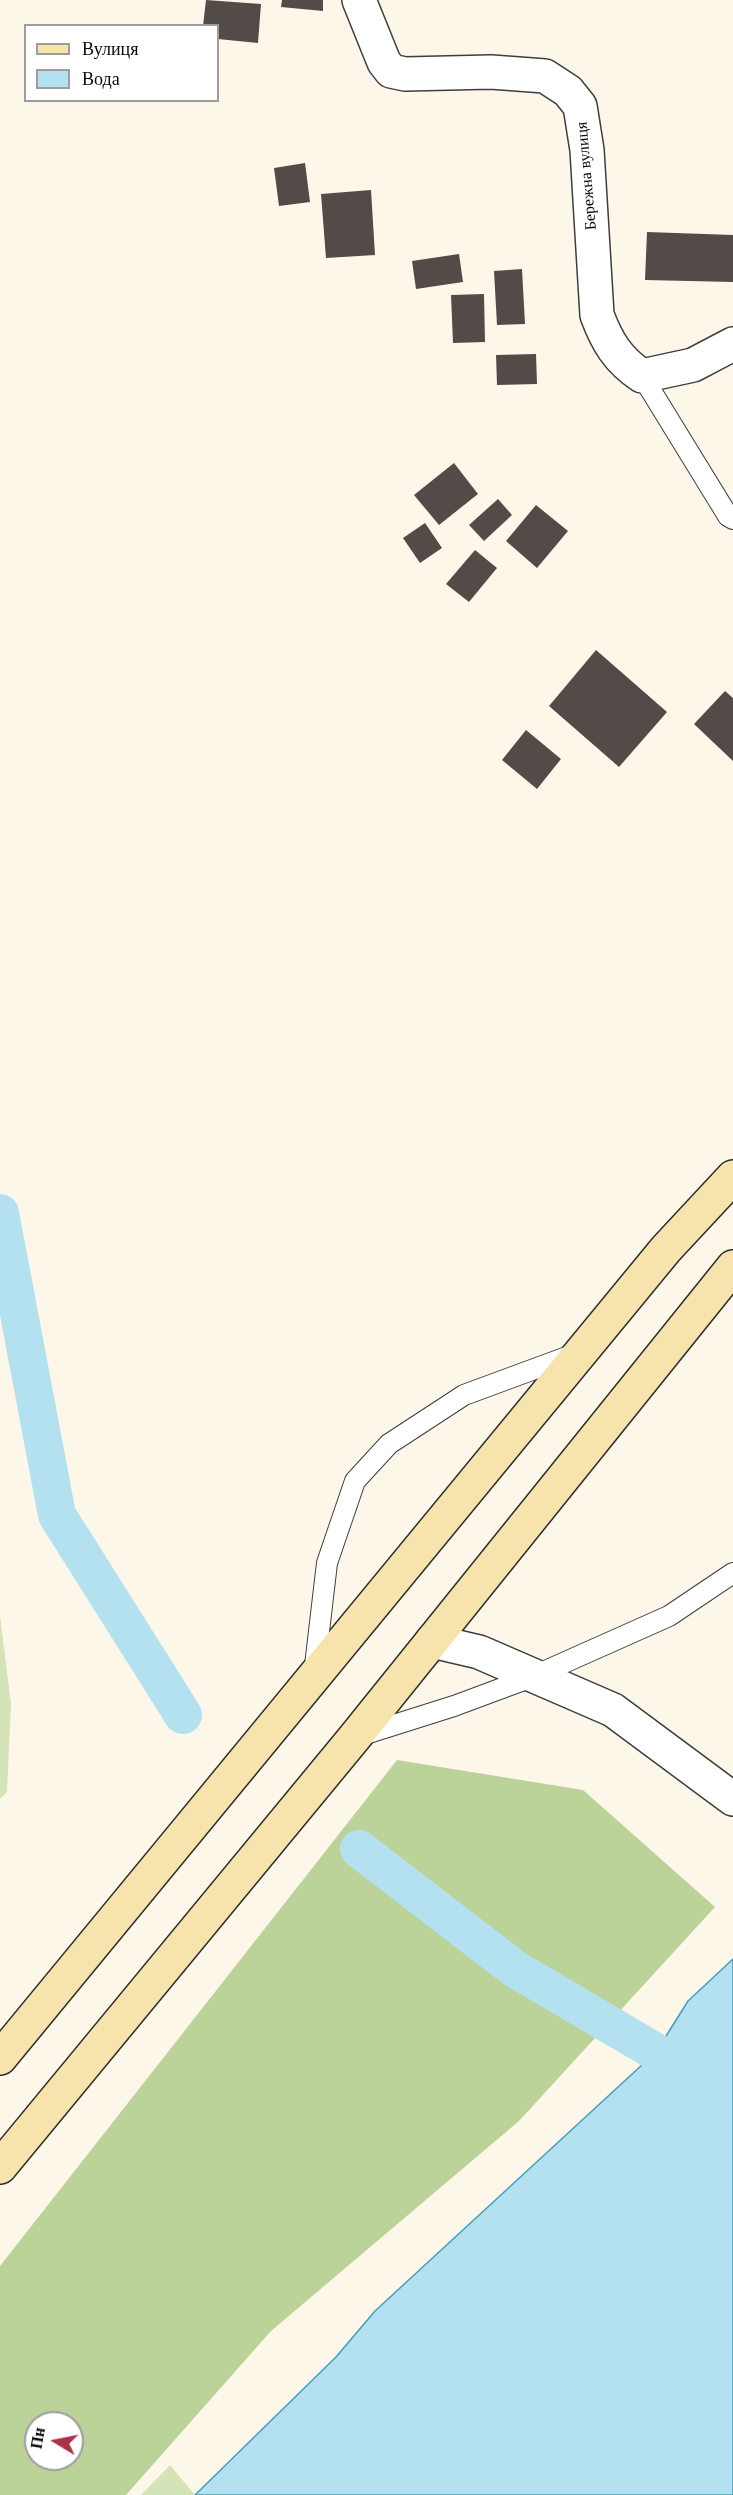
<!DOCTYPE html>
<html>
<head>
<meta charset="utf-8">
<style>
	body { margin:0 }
	#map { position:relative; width:733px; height:2495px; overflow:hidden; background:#fdf7ea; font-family:Georgia,serif }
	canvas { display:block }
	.legend { position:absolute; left:24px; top:24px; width:195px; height:78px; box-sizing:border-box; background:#fff; border:2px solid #9d9d9d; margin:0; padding:8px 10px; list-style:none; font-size:18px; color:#0b0b0b }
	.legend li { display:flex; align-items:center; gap:12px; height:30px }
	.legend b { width:30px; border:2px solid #9d9d9d }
	.north { position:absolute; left:24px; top:2411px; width:60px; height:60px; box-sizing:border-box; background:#fff; border:2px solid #9d9d9d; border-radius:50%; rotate:280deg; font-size:16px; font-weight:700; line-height:24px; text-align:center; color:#0b0b0b }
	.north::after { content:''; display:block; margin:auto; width:21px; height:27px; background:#ab3248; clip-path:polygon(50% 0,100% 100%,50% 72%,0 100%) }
</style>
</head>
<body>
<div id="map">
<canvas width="733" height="2495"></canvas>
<ul class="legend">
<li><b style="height:8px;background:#f6e4ac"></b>Вулиця</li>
<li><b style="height:16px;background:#b4e1ef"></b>Вода</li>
</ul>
<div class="north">Пн</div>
</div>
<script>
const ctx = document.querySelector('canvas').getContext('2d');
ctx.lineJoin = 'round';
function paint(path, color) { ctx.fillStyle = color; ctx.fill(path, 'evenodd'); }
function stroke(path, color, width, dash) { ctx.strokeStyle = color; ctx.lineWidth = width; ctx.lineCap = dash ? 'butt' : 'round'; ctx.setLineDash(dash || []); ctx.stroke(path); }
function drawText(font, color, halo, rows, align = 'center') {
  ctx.font = font + ' Georgia,serif'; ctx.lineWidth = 6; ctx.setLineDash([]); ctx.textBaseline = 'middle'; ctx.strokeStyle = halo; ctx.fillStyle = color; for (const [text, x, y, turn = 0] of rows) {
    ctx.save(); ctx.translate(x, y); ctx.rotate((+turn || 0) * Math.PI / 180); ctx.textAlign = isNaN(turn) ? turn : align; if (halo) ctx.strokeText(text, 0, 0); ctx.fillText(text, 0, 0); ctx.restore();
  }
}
paint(new Path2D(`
	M0,1616L11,1704L7,1792L0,1799Z
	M170,2465L195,2495H141Z`), '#d4e3b8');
paint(new Path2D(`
	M397,1760L583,1790L715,1907L519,2121L271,2331L126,2495H0V2266ZM36,2423H72V2459H36Z`), '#bbd299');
const water = new Path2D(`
	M733,1959V2495H195L336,2357L375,2311L656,2052L688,2001Z`);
paint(water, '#b4e1ef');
stroke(water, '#439ebe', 1.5);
stroke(new Path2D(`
	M0,1213L57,1515L183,1715
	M359,1849L515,1969L656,2052`), '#b4e1ef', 38);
paint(new Path2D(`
	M206,0L261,4L258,43L218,39V26H203Z
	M282,0H323V11L281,7Z
	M305,163L310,202L279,206L274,168Z
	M371,190L375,255L326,258L321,194Z
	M647,232L733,235V282L645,280Z
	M459,254L463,282L416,289L412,261Z
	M522,269L525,324L497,325L494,271Z
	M484,294L485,342L453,343L451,295Z
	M536,354L537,384L497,385L496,355Z
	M454,463L478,494L439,525L414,495Z
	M498,499L512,515L484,541L469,525Z
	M536,505L568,531L537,568L506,541Z
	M425,523L442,548L420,563L403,538Z
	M475,550L497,568L469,602L446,584Z
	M596,650L667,712L619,767L549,706Z
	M725,691L733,698V761L694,724Z
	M526,730L561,759L537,789L502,760Z`), '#524b48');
const lane = new Path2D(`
	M642,376L728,516L733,519
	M314,1674L327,1563L355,1481L389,1444L464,1395L575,1354
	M359,1736L454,1706L532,1677L669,1616L733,1573`);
const street = new Path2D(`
	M359,0L384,62L391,71L405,74L491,72L545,76L568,91L580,106L587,150L597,315C607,342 618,360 642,376L693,365L733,344
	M432,1641L479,1652L613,1710L733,1799`);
const secondary = new Path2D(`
	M0,2058L666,1249L733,1177
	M0,2167L354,1738L733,1267`);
stroke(lane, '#3e3e3e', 22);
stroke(street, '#3e3e3e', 36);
stroke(secondary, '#2d2d2d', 36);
stroke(lane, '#fff', 20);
stroke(street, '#fff', 33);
stroke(secondary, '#f6e4ac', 33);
drawText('16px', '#0b0b0b', '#fff', [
	["Бережна вулиця",587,176,-95]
]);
</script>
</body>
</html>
